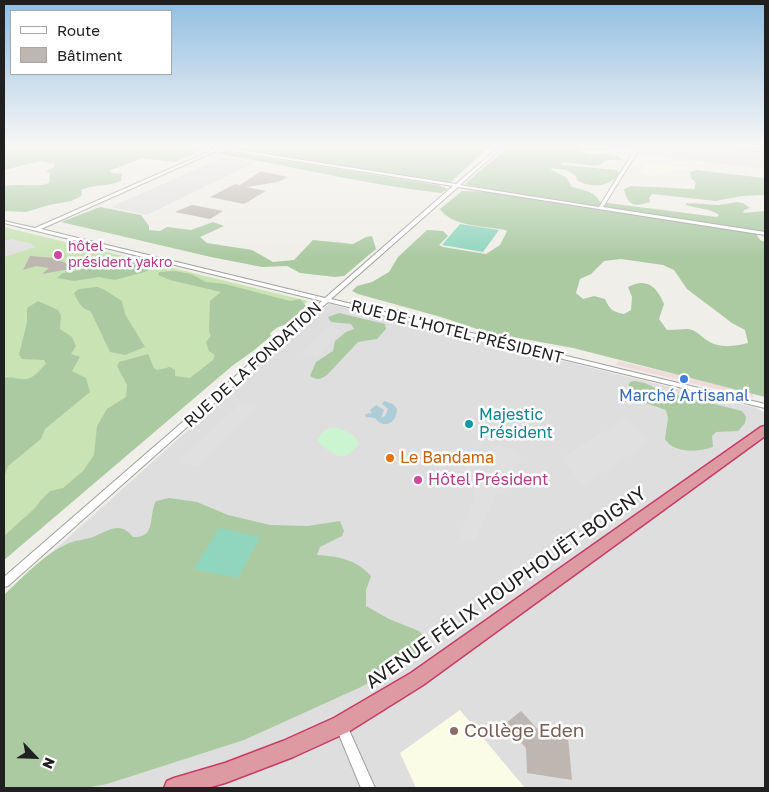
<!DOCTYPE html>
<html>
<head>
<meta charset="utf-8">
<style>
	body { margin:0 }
	#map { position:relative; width:769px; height:792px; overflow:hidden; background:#f0eee8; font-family:"Golos Text",sans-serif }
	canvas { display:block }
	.frame { position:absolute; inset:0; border:5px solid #202020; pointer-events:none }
	.legend { position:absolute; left:10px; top:10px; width:162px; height:65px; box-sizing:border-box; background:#fff; border:1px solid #a6a6a6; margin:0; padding:6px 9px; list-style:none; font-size:15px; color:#202020 }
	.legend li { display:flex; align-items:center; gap:10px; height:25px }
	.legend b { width:25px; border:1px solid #a6a6a6 }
	.north { position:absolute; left:10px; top:732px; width:50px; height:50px; -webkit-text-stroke:4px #fff; paint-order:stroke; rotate:114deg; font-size:14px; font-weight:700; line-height:20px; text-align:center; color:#202020 }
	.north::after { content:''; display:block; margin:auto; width:18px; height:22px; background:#202020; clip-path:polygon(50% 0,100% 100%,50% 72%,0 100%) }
</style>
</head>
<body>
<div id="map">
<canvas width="769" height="792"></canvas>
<div class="frame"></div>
<ul class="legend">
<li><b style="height:6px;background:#fff"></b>Route</li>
<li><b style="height:14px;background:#bdb6b1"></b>Bâtiment</li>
</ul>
<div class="north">N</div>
</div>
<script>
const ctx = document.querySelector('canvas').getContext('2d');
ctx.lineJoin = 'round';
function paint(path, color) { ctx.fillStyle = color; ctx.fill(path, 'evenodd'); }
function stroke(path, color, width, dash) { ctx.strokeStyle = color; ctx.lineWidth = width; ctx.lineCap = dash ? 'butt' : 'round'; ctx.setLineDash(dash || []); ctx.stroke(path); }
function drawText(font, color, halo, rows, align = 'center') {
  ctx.font = font + ' "Golos Text",sans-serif'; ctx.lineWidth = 5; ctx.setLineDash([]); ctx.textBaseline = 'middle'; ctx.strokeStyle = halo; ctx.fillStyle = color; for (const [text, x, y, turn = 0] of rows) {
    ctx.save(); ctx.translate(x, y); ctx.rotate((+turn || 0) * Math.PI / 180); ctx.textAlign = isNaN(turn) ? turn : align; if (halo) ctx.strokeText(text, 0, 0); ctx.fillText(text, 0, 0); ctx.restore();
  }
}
paint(new Path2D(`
	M637,146H765V169L636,154Z
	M329,304L756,408L765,413V788H4V595Z`), '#dedede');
paint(new Path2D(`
	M618,361L753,393V398L616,365Z`), '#eedcda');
paint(new Path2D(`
	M645,163H649L687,168L653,176L639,174Z
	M460,710L525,788H416L400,753Z`), '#fafce5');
paint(new Path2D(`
	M4,227L308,301L4,560Z`), '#c9e3b5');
paint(new Path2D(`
	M4,146H192L208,148L174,162L142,158L109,171L112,173L122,174L121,181C108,187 94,184 81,190L82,194L80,197L71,201L49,205L26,212L4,211V186C19,183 34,188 49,183L50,173L46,171L54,167L55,164L41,161L4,170Z
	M213,146H490L451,182H445Z
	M509,146H610L608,151L578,150C593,158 611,149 624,160H606L600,165L595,166L563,162V165L616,170L620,173C610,187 591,189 577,180L576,176L566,170L552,168L551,170L566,177L572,187C582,190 595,191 600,202L717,217L719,215C710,208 697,209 686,205L687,203L719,205L737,202L743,203L750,208L744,210L743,213L765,211V235H757L760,240L765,242V397L573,348L486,332L441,317L358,294L352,291L357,286L372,282L389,272L398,257L427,230L443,231L448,236L439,245L443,247L486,254L500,245L507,231L505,230C485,226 452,227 440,209L462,191L494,192L492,190L465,184ZM621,259L663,265L674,270L687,289L732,323L745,330L748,343C735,346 721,349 708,341C701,337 697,330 688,329C682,329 674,330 667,330L659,319L664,304C657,287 647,277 628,287L632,297L631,310L624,314C613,312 610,310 605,299L594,296L583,299L576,293L580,279L591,274L604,261Z
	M224,151L438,185L448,189L441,193C366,185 293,166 219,154Z
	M696,170L765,178V195L742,196L716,201L652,194L649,198L650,202C634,207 628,206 624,189L631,186L694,189L696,183L691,178L690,172Z
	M100,207L141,215L149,226V230L160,231L167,227L191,230L213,222L224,226L200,237L207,243L252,250L273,262L294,260L313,240L353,244L366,237L372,236L376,249L344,276L335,277L300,273L287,266L262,267L211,257L61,222Z
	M102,260H121L152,267L148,271L115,280L99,277L74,281L57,278L63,273L80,270Z
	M175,271L191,274L206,282L225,284L290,301L300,299L306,306L287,324L278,327L270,333L271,336L253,351L232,366L4,560V536L35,508L41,500L50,491L63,488L83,471L94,455L97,426L107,409L126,397L127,385L117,366L119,362L148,354L154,368L157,370L170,367L175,370V376L190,378L213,360L215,355L209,351L206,342L211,336L209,332L210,301L221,292L170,280L158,275L159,272Z
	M97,287L103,289L122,301L125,314L145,347L125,355L110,352L92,314L90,311C81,309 78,301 74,293L79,289Z
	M38,301L58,310L61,315L60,329L72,337L76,346L71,354L80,357L72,371L86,378L90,392L45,429L41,439L8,466L4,477V378C11,377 14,378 21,379C33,381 38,371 46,364L44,360L22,359L19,355L27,322V308Z
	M339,313L385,324L386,329L377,339L358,342L327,375C320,380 317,380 310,376L316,362L333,351L335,341L346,332L354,329L351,324L331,322L328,317Z
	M634,381L645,383L661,391L742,411L746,417L745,423L738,431L716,432L712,436L713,447C698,452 674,454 665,439L668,418L666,410L631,398C628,393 627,388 630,382Z
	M169,498L197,502L228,515L270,525L308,526L340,521L344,531L342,536L320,547L317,555C338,556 357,560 371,576L366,590V606L389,619L419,631L429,641L424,651L361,687L244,740L107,784L85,788H4V595C23,577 43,555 67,544C75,540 84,540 93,537C110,530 120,521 133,537C157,538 148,516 156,501Z`), '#abcaa2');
paint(new Path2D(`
	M332,428C342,427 354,434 359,443C345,465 335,456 318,442L317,439L325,430Z`), '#cbf4d1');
paint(new Path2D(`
	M460,224L499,230L483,252L442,245Z
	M219,528L260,537L238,578L194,569Z`), '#90d5be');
paint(new Path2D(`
	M223,157L256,162L147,215L111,207Z
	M12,239L32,244L36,247L4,257V241Z
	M327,327L343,331L318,357L300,353Z
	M242,402L259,407L198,467L180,460Z
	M626,418L650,442L583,486L561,458Z
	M493,444L516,450L522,456L504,493L496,494L476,538L461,542L460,532L476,497L470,486L478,469L492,473L497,463L484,459Z`), '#e0e0e0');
paint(new Path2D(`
	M384,401L393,404L397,409C397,423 384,430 375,418L366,417L365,414L372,413L370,410L376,405L384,410L381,418L385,416L388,409L382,404Z`), '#aeccd8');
paint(new Path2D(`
	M261,171L288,177L278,182L246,187L266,191L244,204L210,197L235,184L240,185Z
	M192,205L198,206L223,211L210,219L175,212Z
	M30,256L54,258L76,268L42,274L49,268L36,266L23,270Z
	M521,711L541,733L568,737L572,780L527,773L526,748L505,724Z`), '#bdb6b1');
const minor = new Path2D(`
	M203,146L220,147L456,184L500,146H504L460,185L599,207L637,146H641L603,207L765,232V235L458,187L331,299L765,404V408L328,302L8,586L4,587V577L322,301L4,223V221L35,228L215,149ZM220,149L453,186L325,298L41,229Z
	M722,146H731L765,150V152Z
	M341,719L345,721L375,788H361L335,725L337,721Z`);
const highway = new Path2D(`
	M765,426V436L423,685L348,732L293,757L225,783L207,788H164L167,781L174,778L225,763L283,741L334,718L411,673L761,427Z`);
stroke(minor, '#a1a1a1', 2);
stroke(highway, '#c73c64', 3);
paint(minor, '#fff');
paint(highway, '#dd9aa2');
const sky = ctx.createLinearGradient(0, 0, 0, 257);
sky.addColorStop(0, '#91bee2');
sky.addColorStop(0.57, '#f8f7f5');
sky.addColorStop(1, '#f8f7f500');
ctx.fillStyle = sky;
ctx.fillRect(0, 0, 769, 257);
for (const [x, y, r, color] of [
	[58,255,5,"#d1479c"],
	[684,379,5,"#3f7fe0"],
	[469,424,5,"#0f9aa8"],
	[390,458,5,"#e8710a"],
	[418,480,5,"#d1479c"],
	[454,731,5,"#8d6e63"]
]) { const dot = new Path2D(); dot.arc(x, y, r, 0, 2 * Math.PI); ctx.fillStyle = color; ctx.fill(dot); stroke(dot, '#fff', 2); }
drawText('14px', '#b23c85', '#fff', [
	["hôtel",68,247],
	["président yakro",68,263]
], 'left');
drawText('16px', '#202020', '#fff', [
	["RUE DE L'HOTEL PRÉSIDENT",457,332,14],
	["RUE DE LA FONDATION",253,365,-42]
]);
drawText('16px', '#366cbe', '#fff', [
	["Marché Artisanal",684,396]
]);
drawText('16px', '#0d838f', '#fff', [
	["Majestic",479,415],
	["Président",479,433]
], 'left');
drawText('16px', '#c56008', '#fff', [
	["Le Bandama",400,458]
], 'left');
drawText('16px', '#b23c85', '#fff', [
	["Hôtel Président",428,480]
], 'left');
drawText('19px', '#202020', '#fff', [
	["AVENUE FÉLIX HOUPHOUËT-BOIGNY",506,588,-35]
]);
drawText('19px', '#785e54', '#fff', [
	["Collège Eden",464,731]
], 'left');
</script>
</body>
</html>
